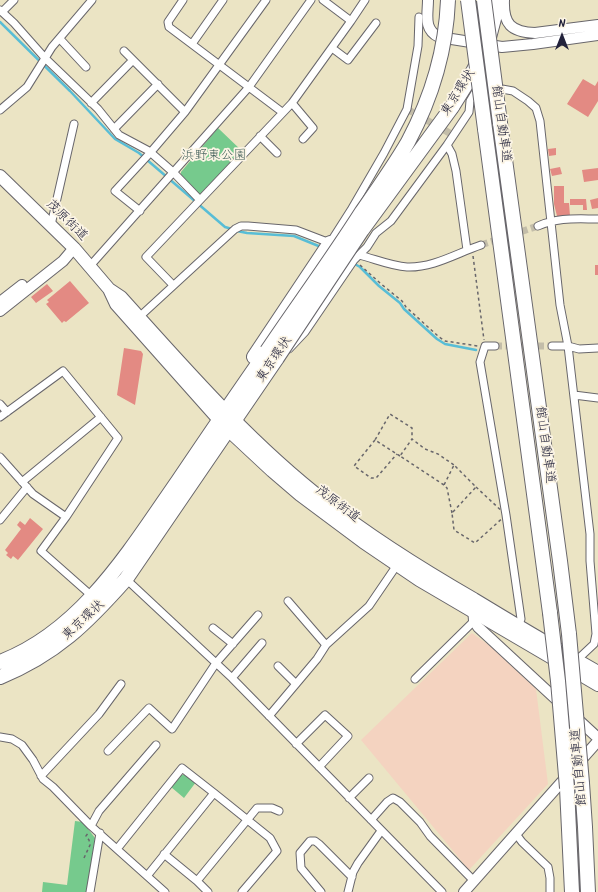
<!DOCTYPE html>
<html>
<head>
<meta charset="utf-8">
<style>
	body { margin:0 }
	#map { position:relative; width:598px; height:892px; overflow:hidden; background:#ebe4c4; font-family:Kalam,sans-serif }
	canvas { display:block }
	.north { position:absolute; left:542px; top:16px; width:40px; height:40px; -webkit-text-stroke:3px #fcf5e5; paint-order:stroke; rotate:0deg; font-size:11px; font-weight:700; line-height:16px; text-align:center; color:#22223b }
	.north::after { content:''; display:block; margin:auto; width:14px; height:18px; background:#22223b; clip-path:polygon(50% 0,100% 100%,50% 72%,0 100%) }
</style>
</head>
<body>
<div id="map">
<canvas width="598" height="892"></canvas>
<div class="north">N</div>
</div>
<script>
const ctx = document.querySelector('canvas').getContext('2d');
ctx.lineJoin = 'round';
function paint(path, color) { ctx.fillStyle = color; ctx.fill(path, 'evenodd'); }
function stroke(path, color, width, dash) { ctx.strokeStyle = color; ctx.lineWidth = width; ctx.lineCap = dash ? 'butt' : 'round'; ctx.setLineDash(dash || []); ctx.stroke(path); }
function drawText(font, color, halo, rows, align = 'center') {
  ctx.font = font + ' Kalam,"Klee One",sans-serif'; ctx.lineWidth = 3.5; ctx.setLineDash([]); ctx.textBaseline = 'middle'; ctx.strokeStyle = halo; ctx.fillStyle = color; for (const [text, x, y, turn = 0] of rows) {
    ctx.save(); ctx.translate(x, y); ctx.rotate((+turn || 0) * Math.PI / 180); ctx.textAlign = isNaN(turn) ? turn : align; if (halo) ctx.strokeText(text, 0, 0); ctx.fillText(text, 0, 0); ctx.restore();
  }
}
paint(new Path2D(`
	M472,633L490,646L536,689L548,784L469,870L361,740Z`), '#f4d3c0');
paint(new Path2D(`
	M218,128L242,151L199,195L181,179V172Z
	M180,775H186L196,782L184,798L171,787Z
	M75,821L83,822L95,838L87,892H42L43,882L67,885Z`), '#76ca8d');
stroke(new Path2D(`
	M0,22L70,91L115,139L139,153L225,227L232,229
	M237,231L247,233L294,236L321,247
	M353,263L360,267L379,286L400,303L404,309L437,339L445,344L476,350`), '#58bdd6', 2.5);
paint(new Path2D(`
	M583,79L595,86L598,81V101L588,117L567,104Z
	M556,148V155L549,156L548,149Z
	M560,167L562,174L552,176L550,169Z
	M598,168V180L584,182L582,170Z
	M554,186H564V203H569L570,216H557L554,204Z
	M598,198V208L592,209L590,200Z
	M570,199H586L587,210H583V205H570Z
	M595,265H598V275H595Z
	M70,281L89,303L66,322L64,321L62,323L46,304L49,302L47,300Z
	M47,284L53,291L36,303L31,297Z
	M124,348L141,351L143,354L135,405L117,395Z
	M30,518L43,529L18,560L13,556L11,559L6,555L8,553L5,550L21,529L17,525L20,521L25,525Z`), '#e38a83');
stroke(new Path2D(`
	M407,109L453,135
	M481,245L538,226
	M495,346H552`), '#c3bda9', 7, [7, 3.5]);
const street = new Path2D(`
	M183,0L168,22L169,27L282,112
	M0,10L14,23L45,58L98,109L119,135L149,151L174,173L200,200
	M2,12L14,0
	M351,21L365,0
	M60,39L86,67
	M192,44L223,0
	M332,48L348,60L376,23
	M124,51L185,112
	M91,103L133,60
	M292,103L313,128L303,139
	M0,110L27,87L52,47L92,0
	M114,129L158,84
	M260,136L277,153
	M447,145L452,154L456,171L467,250
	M140,211L115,191L150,153L185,112L266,0
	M51,225L74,124
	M538,226C558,217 577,219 598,219
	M359,255C375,259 391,266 407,267C433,268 457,253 481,245
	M90,266L249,87L311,0
	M173,285L146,257L292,103L351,21L323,0
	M137,319L235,229L241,226H248L296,230L330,243L351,210L384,153L407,109L418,46L419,17
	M495,346H485L480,362L506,515L521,619L518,626
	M552,346H568L579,349L598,348
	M289,349L305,332L354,260L367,247L376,233L391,221L447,145L469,112L470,101L476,91L502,89L513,91L528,101L536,108L540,121L560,305L568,346L590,534V561L596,634L594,644L577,660
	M574,395L598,398
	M0,404L7,412
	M0,417L63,371L118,438L66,517L41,551L93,597
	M0,457L33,494L66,517
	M22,482L101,417
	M0,520L27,487
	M126,579L232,678L442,892
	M213,628L233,644
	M326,645L369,606L397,565
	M278,666L296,684
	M232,678L262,643
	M415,679L474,621
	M269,716L317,659L326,645L288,601
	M0,737L12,739L22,745L33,760L43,779L53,787L91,826L165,892
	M296,744L325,715L348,736L319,767
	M108,751L149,708L172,729L216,663L258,615
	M41,776L99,714L121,684
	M214,793L270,838L277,851L242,892
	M349,798L369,778
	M371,820L387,802L393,798L400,802L420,822L430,836L474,881
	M91,826L99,811L156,745
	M516,834L522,842L548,867L550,878V892
	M117,849L182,768L214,793L147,876
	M164,854L197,881L208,892
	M197,881L257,808H272L279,811
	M90,892L100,833
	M321,892L301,868L300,853L310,841H315L319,844L352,877
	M348,892L353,872L358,863L381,831`);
const secondary = new Path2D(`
	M428,0C428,15 423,29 439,37L502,47L533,44L598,35
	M504,0C503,24 511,32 535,33L598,25
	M0,302L22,285
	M0,311L63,261L74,248
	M473,606L474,621L478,627L598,738
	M464,892L598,741`);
const primary = new Path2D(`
	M0,176L74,248L109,289L116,304L228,430L272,471L300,495L363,542L419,580L598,685
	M109,289L121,297C185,368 249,442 325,501C372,538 422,569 474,599C515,624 556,648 598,672`);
const highway = new Path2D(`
	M452,107L467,83L487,45L499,0
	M500,123L560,561L569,634
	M485,129L550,613
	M254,357L330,243
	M0,662C82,631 130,550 178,481C207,438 237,394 267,351
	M0,677C56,654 87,623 126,579L277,358
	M582,783L585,827L588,892
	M567,788L572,892`);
stroke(street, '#68666b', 9);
stroke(secondary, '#68666b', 12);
stroke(primary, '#68666b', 14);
stroke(highway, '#68666b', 16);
stroke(new Path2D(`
	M473,256L484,340
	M360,265L380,283L402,301L406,307L439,337L445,341L478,346
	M375,440L354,466L371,478H376L397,454
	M400,456L375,440L390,414L412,428V439
	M444,485L400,456L412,439L425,449L438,454L454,465
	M476,487L506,515L475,543L454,530L452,513Z
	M452,513L447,488L444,485L454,465L476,487
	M84,858L90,845L89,840L86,836L88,833`), '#68666b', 1.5, [3, 3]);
stroke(street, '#fff', 7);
stroke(secondary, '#fff', 10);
stroke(primary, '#fff', 12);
stroke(highway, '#fff', 14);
const highwayBridge = new Path2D(`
	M468,0L485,129
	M484,0L500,123
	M267,351C298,305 331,260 361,213C377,190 394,166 408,142C432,97 446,51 448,0
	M277,358L362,230L452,107
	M550,613L558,681L567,788
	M569,634L582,783`);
stroke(highwayBridge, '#68666b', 16, []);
stroke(highwayBridge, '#fff', 14);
drawText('13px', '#22223b', '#fcf5e5', [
	["東京環状",459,93,-58],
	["館山自動車道",500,124,82],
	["茂原街道",66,221,45],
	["東京環状",275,360,-56],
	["館山自動車道",544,445,82],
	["茂原街道",337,505,37],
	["東京環状",84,621,-43],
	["館山自動車道",580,767,-95]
]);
drawText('13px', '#3f5d58', '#fcf5e5', [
	["浜野東公園",214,157]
]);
</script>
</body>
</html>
